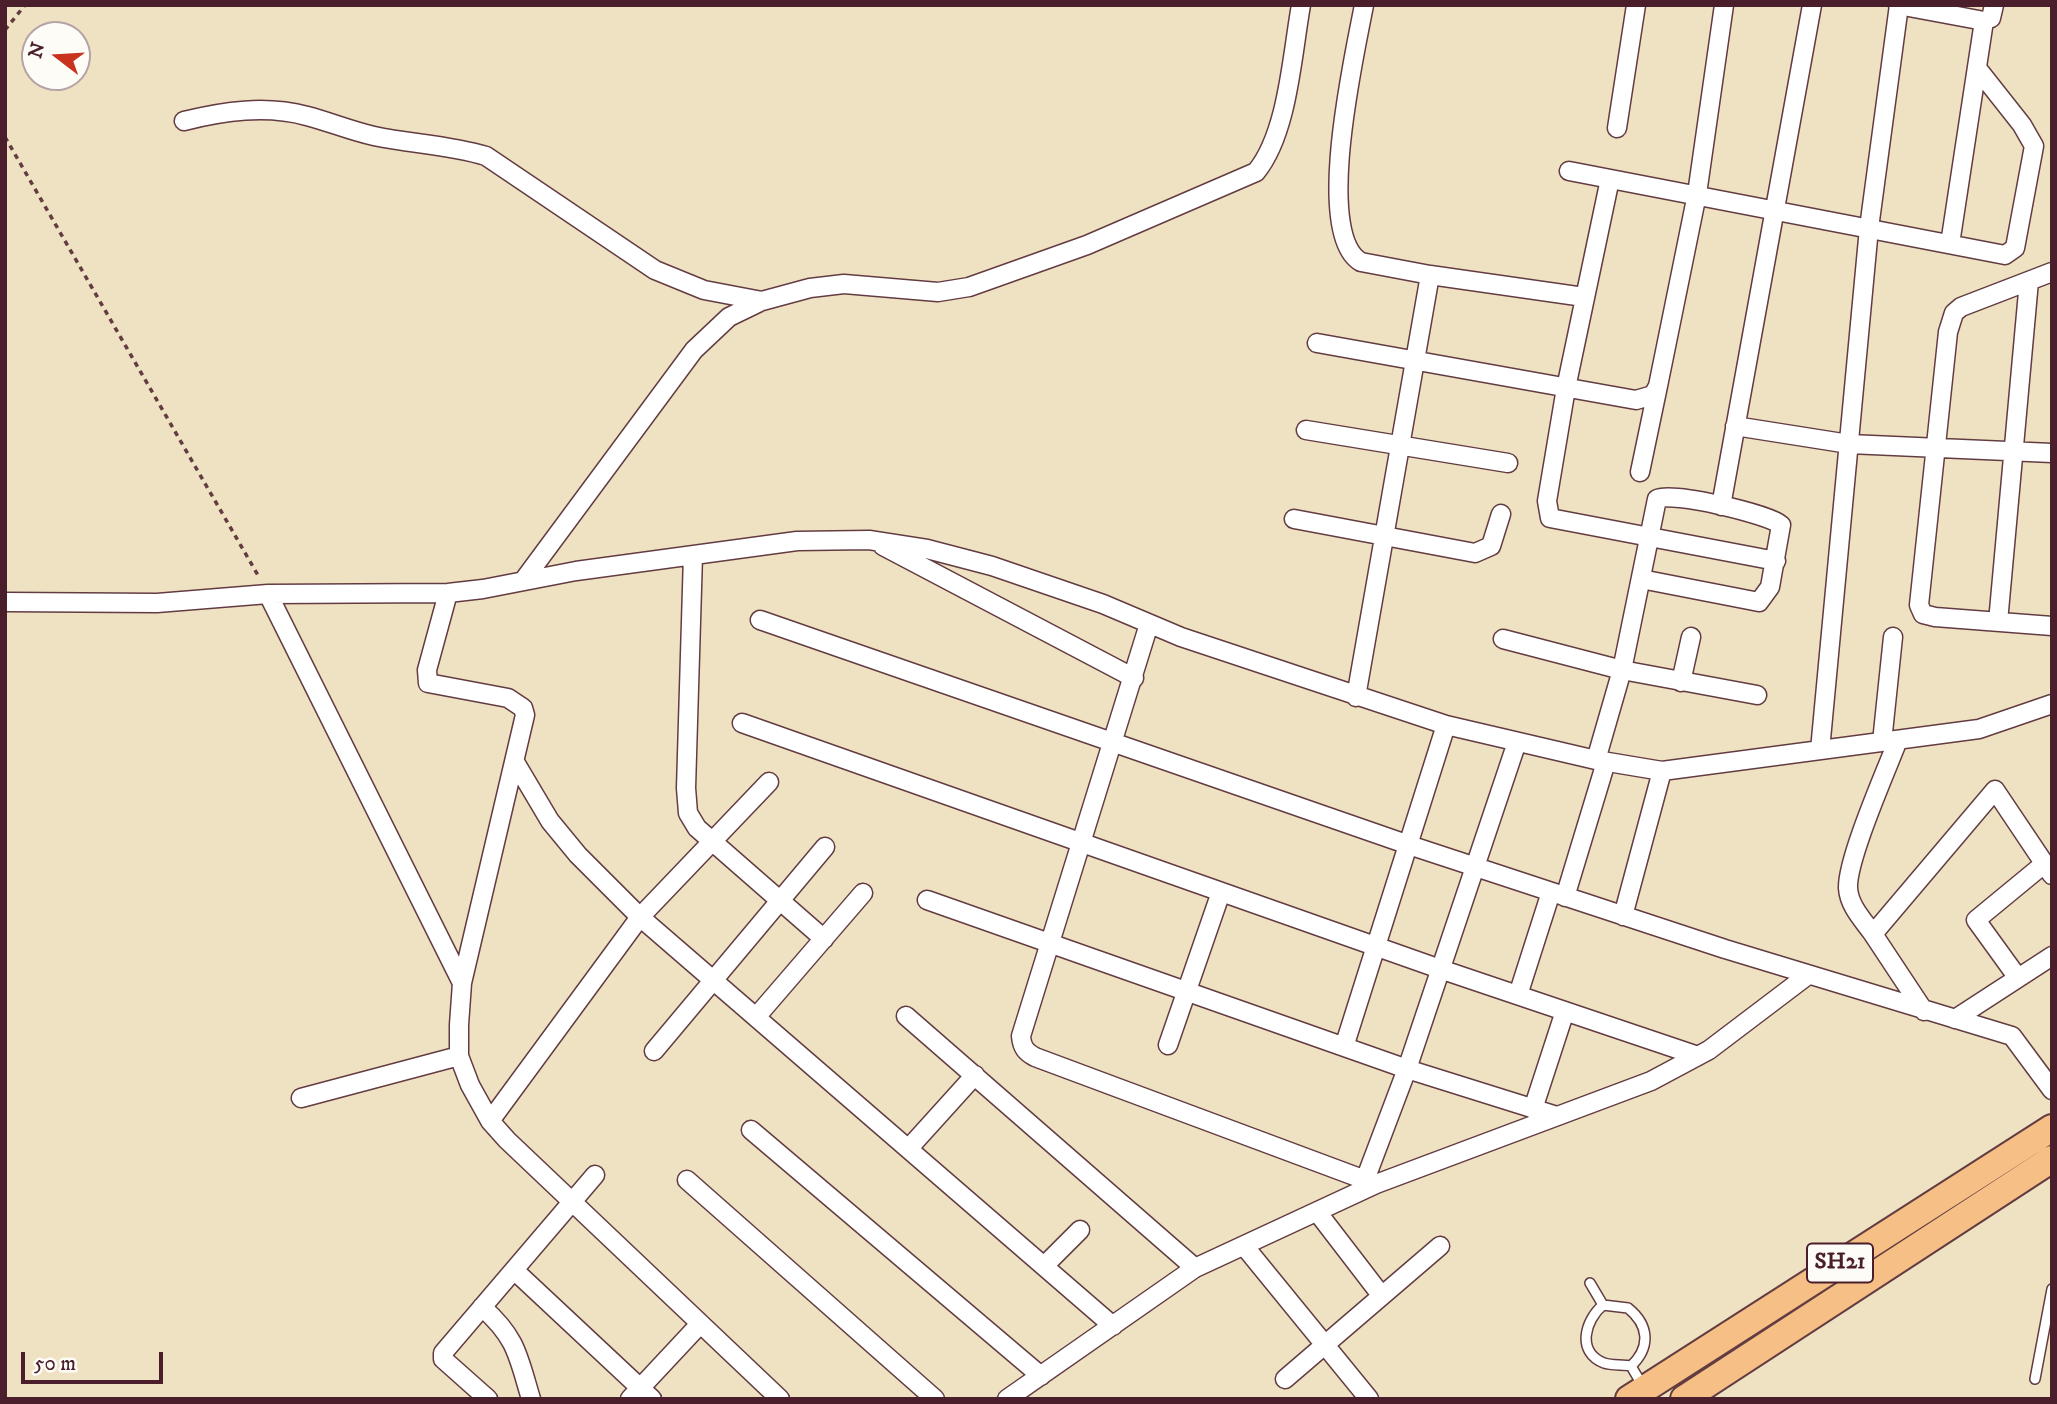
<!DOCTYPE html>
<html>
<head>
<meta charset="utf-8">
<style>
	body { margin:0 }
	#map { position:relative; width:2057px; height:1404px; overflow:hidden; background:#efe2c2; font-family:"IM FELL DW Pica",serif }
	canvas { display:block }
	.frame { position:absolute; inset:0; border:7px solid #4a1f2b; pointer-events:none }
	.north { position:absolute; left:21px; top:21px; width:70px; height:70px; box-sizing:border-box; background:#fdfcf7; border:2px solid #b5a4a5; border-radius:50%; rotate:287deg; font-size:19px; font-weight:700; line-height:28px; text-align:center; color:#4a1f2b }
	.north::after { content:''; display:block; margin:auto; width:24px; height:32px; background:#c8321e; clip-path:polygon(50% 0,100% 100%,50% 72%,0 100%) }
	.scale { position:absolute; left:21px; top:1352px; width:142px; height:32px; box-sizing:border-box; border:4px solid #4a1f2b; border-top:0; padding-left:9px; font-size:21px; line-height:24px; white-space:nowrap; color:#4a1f2b; -webkit-text-stroke:5px #fdfcf7; paint-order:stroke }
</style>
</head>
<body>
<div id="map">
<canvas width="2057" height="1404"></canvas>
<div class="frame"></div>
<div class="north">N</div>
<div class="scale">50 m</div>
</div>
<script>
const ctx = document.querySelector('canvas').getContext('2d');
ctx.lineJoin = 'round';
function stroke(path, color, width, dash) { ctx.strokeStyle = color; ctx.lineWidth = width; ctx.lineCap = dash ? 'butt' : 'round'; ctx.setLineDash(dash || []); ctx.stroke(path); }
function drawText(font, color, halo, rows, align = 'center') {
  ctx.font = font + ' "IM FELL DW Pica",serif'; ctx.lineWidth = 5; ctx.setLineDash([]); ctx.textBaseline = 'middle'; ctx.strokeStyle = halo; ctx.fillStyle = color; for (const [text, x, y, turn = 0] of rows) {
    ctx.save(); ctx.translate(x, y); ctx.rotate((+turn || 0) * Math.PI / 180); ctx.textAlign = isNaN(turn) ? turn : align; if (halo) ctx.strokeText(text, 0, 0); ctx.fillText(text, 0, 0); ctx.restore();
  }
}
const service = new Path2D(`
	M1590,1283L1603,1305L1628,1308C1649,1325 1651,1347 1631,1366
	M1603,1305C1585,1320 1576,1352 1604,1363C1612,1366 1623,1364 1631,1366L1644,1388
	M2035,1379L2052,1289`);
const minor = new Path2D(`
	M1364,5C1355,53 1313,235 1361,262L1430,275
	M1898,5L1984,21L1991,18L1994,5
	M184,121C224,111 266,105 307,116C330,122 351,131 374,136C412,144 449,145 486,156L655,270L704,290L762,301
	M1617,128L1636,5
	M1569,171L2005,255L2015,248L2034,146L2022,125L1977,68
	M1610,179L1566,388L1547,501L1550,518L1776,561
	M1950,244L1984,21
	M2052,272L1961,307L1954,313L1948,332L1919,605L1923,614L1935,617L2052,626
	M1317,343L1636,400L1653,395L1658,386L1697,194L1724,5
	M1735,426L1849,444L2052,453
	M1306,430L1508,463
	M1640,472L1658,386
	M1721,506L1812,5
	M1294,519L1475,553L1491,546L1501,514
	M883,546L1134,678
	M693,555L686,788L688,813L697,828L824,939
	M523,581L694,350L729,317L762,301L810,288L844,284L938,292L969,287L1087,245L1256,172C1288,133 1292,55 1301,5
	M448,593L427,670L428,683L508,698L523,708L525,715L462,983L459,1025V1056L470,1085L490,1121L507,1140L780,1399
	M268,594L462,983
	M5,602L157,603L268,594L448,593L483,589L576,571L797,541L869,540L927,549L992,566L1103,604L1181,637L1446,725L1596,760L1662,771L1979,729L2052,704
	M760,620L1409,845L1725,949L2012,1036L2052,1090
	M1998,622L2029,281
	M1149,624L1021,1036C1022,1048 1026,1052 1035,1057L1376,1184
	M1503,639L1622,670L1757,695
	M1681,682L1691,637
	M1356,697L1430,275L1584,297
	M742,723L1440,969L1698,1056
	M1882,742L1893,637
	M1820,750L1869,228L1899,5
	M1596,760L1622,670L1657,499C1671,491 1768,514 1781,525L1770,587L1759,602L1641,579
	M515,762L550,821L578,855L640,917L1113,1326
	M1565,897L1606,762
	M927,900L1407,1069L1557,1116
	M1623,916L1662,771
	M1873,934C1863,920 1849,906 1848,888C1847,859 1886,771 1898,740
	M2018,978L1976,920L2044,864
	M1518,995L1551,892
	M1924,1011L1873,934L1995,790L2052,875
	M757,1016L863,893
	M906,1016L1195,1268
	M1955,1019L2052,956
	M1168,1045L1221,892
	M1344,1047L1446,725
	M654,1051L825,847
	M301,1098L459,1056
	M1533,1109L1565,1011
	M490,1121L640,917L769,782
	M751,1130L1041,1376
	M909,1148L975,1075
	M687,1180L935,1399
	M1365,1180L1407,1069L1517,742
	M1318,1213L1381,1295
	M1245,1247L1369,1399
	M1044,1266L1080,1230
	M514,1270L652,1399
	M482,1307C517,1338 518,1356 531,1399
	M1285,1379L1440,1246
	M488,1399L443,1359V1353L595,1175
	M630,1399L700,1324
	M1007,1399L1195,1268L1376,1184L1651,1081L1709,1050L1808,975`);
const primary = new Path2D(`
	M1629,1399L2052,1128
	M1684,1399L2052,1159`);
stroke(service, '#633c42', 12);
stroke(minor, '#633c42', 21);
stroke(primary, '#633c42', 30);
stroke(new Path2D(`
	M5,30L25,5
	M5,137L259,577`), '#633c42', 3.5, [5, 5]);
stroke(service, '#fff', 9);
stroke(minor, '#fff', 18);
stroke(primary, '#f5bf86', 26);
for (const [x, y, w] of [
	[1840,1263,66]
]) { const box = new Path2D(); box.roundRect(x - w / 2, y - 19.5, w, 39, 5); ctx.fillStyle = '#fdfcf7'; ctx.fill(box); stroke(box, '#4a1f2b', 2); }
drawText('bold 23px', '#4a1f2b', null, [
	["SH21",1840,1263]
]);
</script>
</body>
</html>
